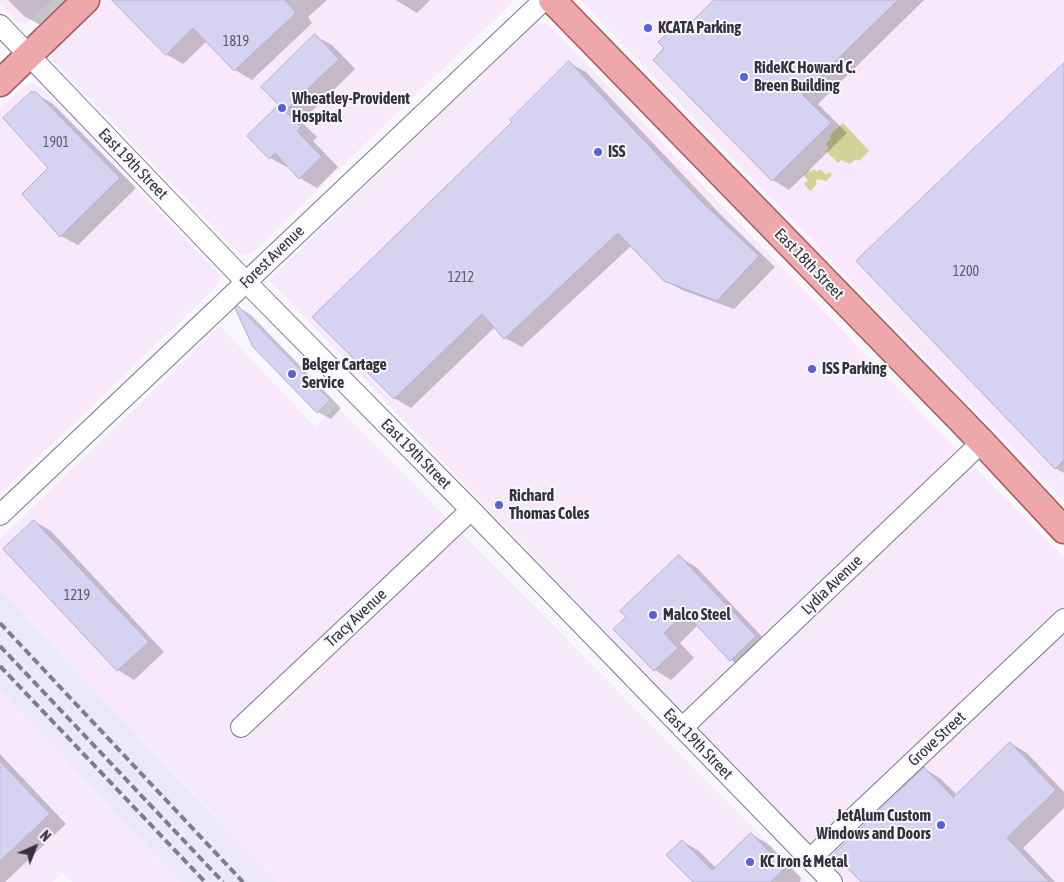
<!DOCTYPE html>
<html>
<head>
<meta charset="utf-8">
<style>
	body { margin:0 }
	#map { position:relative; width:1064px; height:882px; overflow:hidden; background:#f8f7fe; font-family:"Asap Condensed",sans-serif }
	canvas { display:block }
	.north { position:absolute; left:10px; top:822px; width:50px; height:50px; -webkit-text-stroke:4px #f8f7fe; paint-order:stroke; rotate:44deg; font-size:14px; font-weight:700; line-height:20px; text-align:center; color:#33313d }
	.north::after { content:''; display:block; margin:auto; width:18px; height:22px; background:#33313d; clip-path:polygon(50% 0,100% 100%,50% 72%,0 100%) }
</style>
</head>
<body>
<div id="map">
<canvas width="1064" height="882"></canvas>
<div class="north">N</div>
</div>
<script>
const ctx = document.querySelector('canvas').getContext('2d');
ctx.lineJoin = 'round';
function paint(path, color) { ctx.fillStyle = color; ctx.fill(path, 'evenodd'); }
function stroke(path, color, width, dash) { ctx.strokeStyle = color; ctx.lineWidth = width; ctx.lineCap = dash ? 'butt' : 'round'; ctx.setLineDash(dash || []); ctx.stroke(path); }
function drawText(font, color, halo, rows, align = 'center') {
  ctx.font = font + ' "Asap Condensed",sans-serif'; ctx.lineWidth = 4; ctx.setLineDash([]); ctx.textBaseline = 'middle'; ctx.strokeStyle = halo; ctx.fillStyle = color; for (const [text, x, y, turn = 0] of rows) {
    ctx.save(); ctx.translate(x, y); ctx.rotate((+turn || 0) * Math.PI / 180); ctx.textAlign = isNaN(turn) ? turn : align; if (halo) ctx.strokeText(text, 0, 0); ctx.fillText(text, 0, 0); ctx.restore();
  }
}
paint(new Path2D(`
	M0,0H52L26,24L16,21L0,3Z
	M101,0H514L251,254L245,256L239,253L53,61L51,56L53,46Z
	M580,0H1064V502Z
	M537,23L548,24L552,28L957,450L689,709L685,710L678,707L269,280L533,24Z
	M32,83L40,87L220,275L219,284L0,494V109L24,86Z
	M220,326L315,427L336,406L807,882H277L0,590V539Z
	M971,463L1064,558V882H846L696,727Z
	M0,690L181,882H72L63,872L53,882H0Z`), '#f7e8fb');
paint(new Path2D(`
	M0,590L166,766L277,882H181L0,690Z`), '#ebe9f9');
paint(new Path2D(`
	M843,123L869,151L859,161L856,159L850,164L841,160L838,163L826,151L829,148L826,144L831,138L829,136Z
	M814,169L817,172L820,169L826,175L829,172L832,175L826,181L818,179L815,181L817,184L810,191L804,184L808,180L803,175L808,170L811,172Z`), '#cfd594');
paint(new Path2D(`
	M8,0H66L40,25L24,16Z
	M119,0H327L308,17L312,23L252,80L235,70L207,41L183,64L166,54Z
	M396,0H430L417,13Z
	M715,0H924L818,104L847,133L789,190L773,180L666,48L677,25L685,30Z
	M315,36L332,45L355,69L303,120L297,118L317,137L313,141L338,167L317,188L300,178L288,166L287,167L270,158L279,107L284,109Z
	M569,63L586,72L720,214L775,267L734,309L682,290L665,280L632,245L522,347L505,338L495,327L411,408L394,398L514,122Z
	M1064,64V473L1055,468Z
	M36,94L53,104L136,188L78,245L61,236Z
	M238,307L251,315L341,408L331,419L318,412Z
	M34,521L51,531L164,652L134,680L118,670Z
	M679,557L696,567L772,647L748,669L731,660L698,625L680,643L694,658L671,680L655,670L628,617Z
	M1010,743L1027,753L1064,792V808L1023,848L1055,882H863L925,769L941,779L957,795Z
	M0,754L66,824L5,882H0Z
	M751,834L768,844L801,878L800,882H695L682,841L699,851L716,868Z`), '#0003');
const building = new Path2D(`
	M112,0H285L296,13L234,71L193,28L166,55Z
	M714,0H898L802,94L831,123L772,181L653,60L664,48L658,42L677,24L683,30Z
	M315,34L339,59L285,111L261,87Z
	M569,61L703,203L759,256L717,301L664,281L618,233L504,339L482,314L394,399L312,317L512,122L510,120Z
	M1064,63V460L1055,469L856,261Z
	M31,92H36L120,178L60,237L22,194L48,168L3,118Z
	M279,105L301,127L297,131L322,157L299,179L275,153L269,159L247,136Z
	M238,306L330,400L317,413L253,347L235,308Z
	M34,520L149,642L117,671L3,549Z
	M679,555L756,636L730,661L685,613L664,633L678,648L654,671L613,629L626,617L620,611Z
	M1010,742L1056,790L1007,838L1049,882H861L834,854L924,767L953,797Z
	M0,761L50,814L0,861Z
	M751,833L785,868L771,882H693L666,855L682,840L712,870Z`);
paint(building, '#d6d2f1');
stroke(building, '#b4b0ce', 1);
const minor = new Path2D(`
	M0,25L246,282L471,510L832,882
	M0,515L544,0
	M241,727L471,510
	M682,728L982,442
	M810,859L1064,619`);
const major = new Path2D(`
	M552,0L982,442L1064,530
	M0,83L86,0`);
stroke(minor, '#7b7894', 22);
stroke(major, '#a5595e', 29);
stroke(minor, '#fff', 20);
stroke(major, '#eea8a9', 26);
stroke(new Path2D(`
	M0,623L243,882
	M0,646L223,882
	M0,666L205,882`), '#7f7e88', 4, [8, 4]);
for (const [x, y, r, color] of [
	[648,28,5,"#5b61d8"],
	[744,77,5,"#5b61d8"],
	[282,108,5,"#5b61d8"],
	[598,152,5,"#5b61d8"],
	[812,369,5,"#5b61d8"],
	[292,374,5,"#5b61d8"],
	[499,505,5,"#5b61d8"],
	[653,615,5,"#5b61d8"],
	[941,825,5,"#5b61d8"],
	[750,862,5,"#5b61d8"]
]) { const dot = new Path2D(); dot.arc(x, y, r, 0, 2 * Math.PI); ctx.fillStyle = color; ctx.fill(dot); stroke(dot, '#f8f7fe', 2); }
drawText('14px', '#5c596a', null, [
	["1819",236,42],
	["1901",56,143],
	["1200",966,272],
	["1212",461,278],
	["1219",77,596]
]);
drawText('bold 16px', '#33313d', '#f8f7fe', [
	["KCATA Parking",658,28],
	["RideKC Howard C.",754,68],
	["Breen Building",754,86],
	["Wheatley-Provident",292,99],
	["Hospital",292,117],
	["ISS",608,152],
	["Belger Cartage",302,365],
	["Service",302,383],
	["ISS Parking",822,369],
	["Richard",509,496],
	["Thomas Coles",509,514],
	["Malco Steel",663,615],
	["JetAlum Custom",931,816,"right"],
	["Windows and Doors",931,834,"right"],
	["KC Iron & Metal",760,862]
], 'left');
drawText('16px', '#33313d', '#f8f7fe', [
	["East 19th Street",133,164,46],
	["Forest Avenue",272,257,-44],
	["East 18th Street",809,264,46],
	["East 19th Street",416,454,45],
	["Lydia Avenue",832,585,-44],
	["Tracy Avenue",356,618,-43],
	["Grove Street",937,739,-43],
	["East 19th Street",698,744,46]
]);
</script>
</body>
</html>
